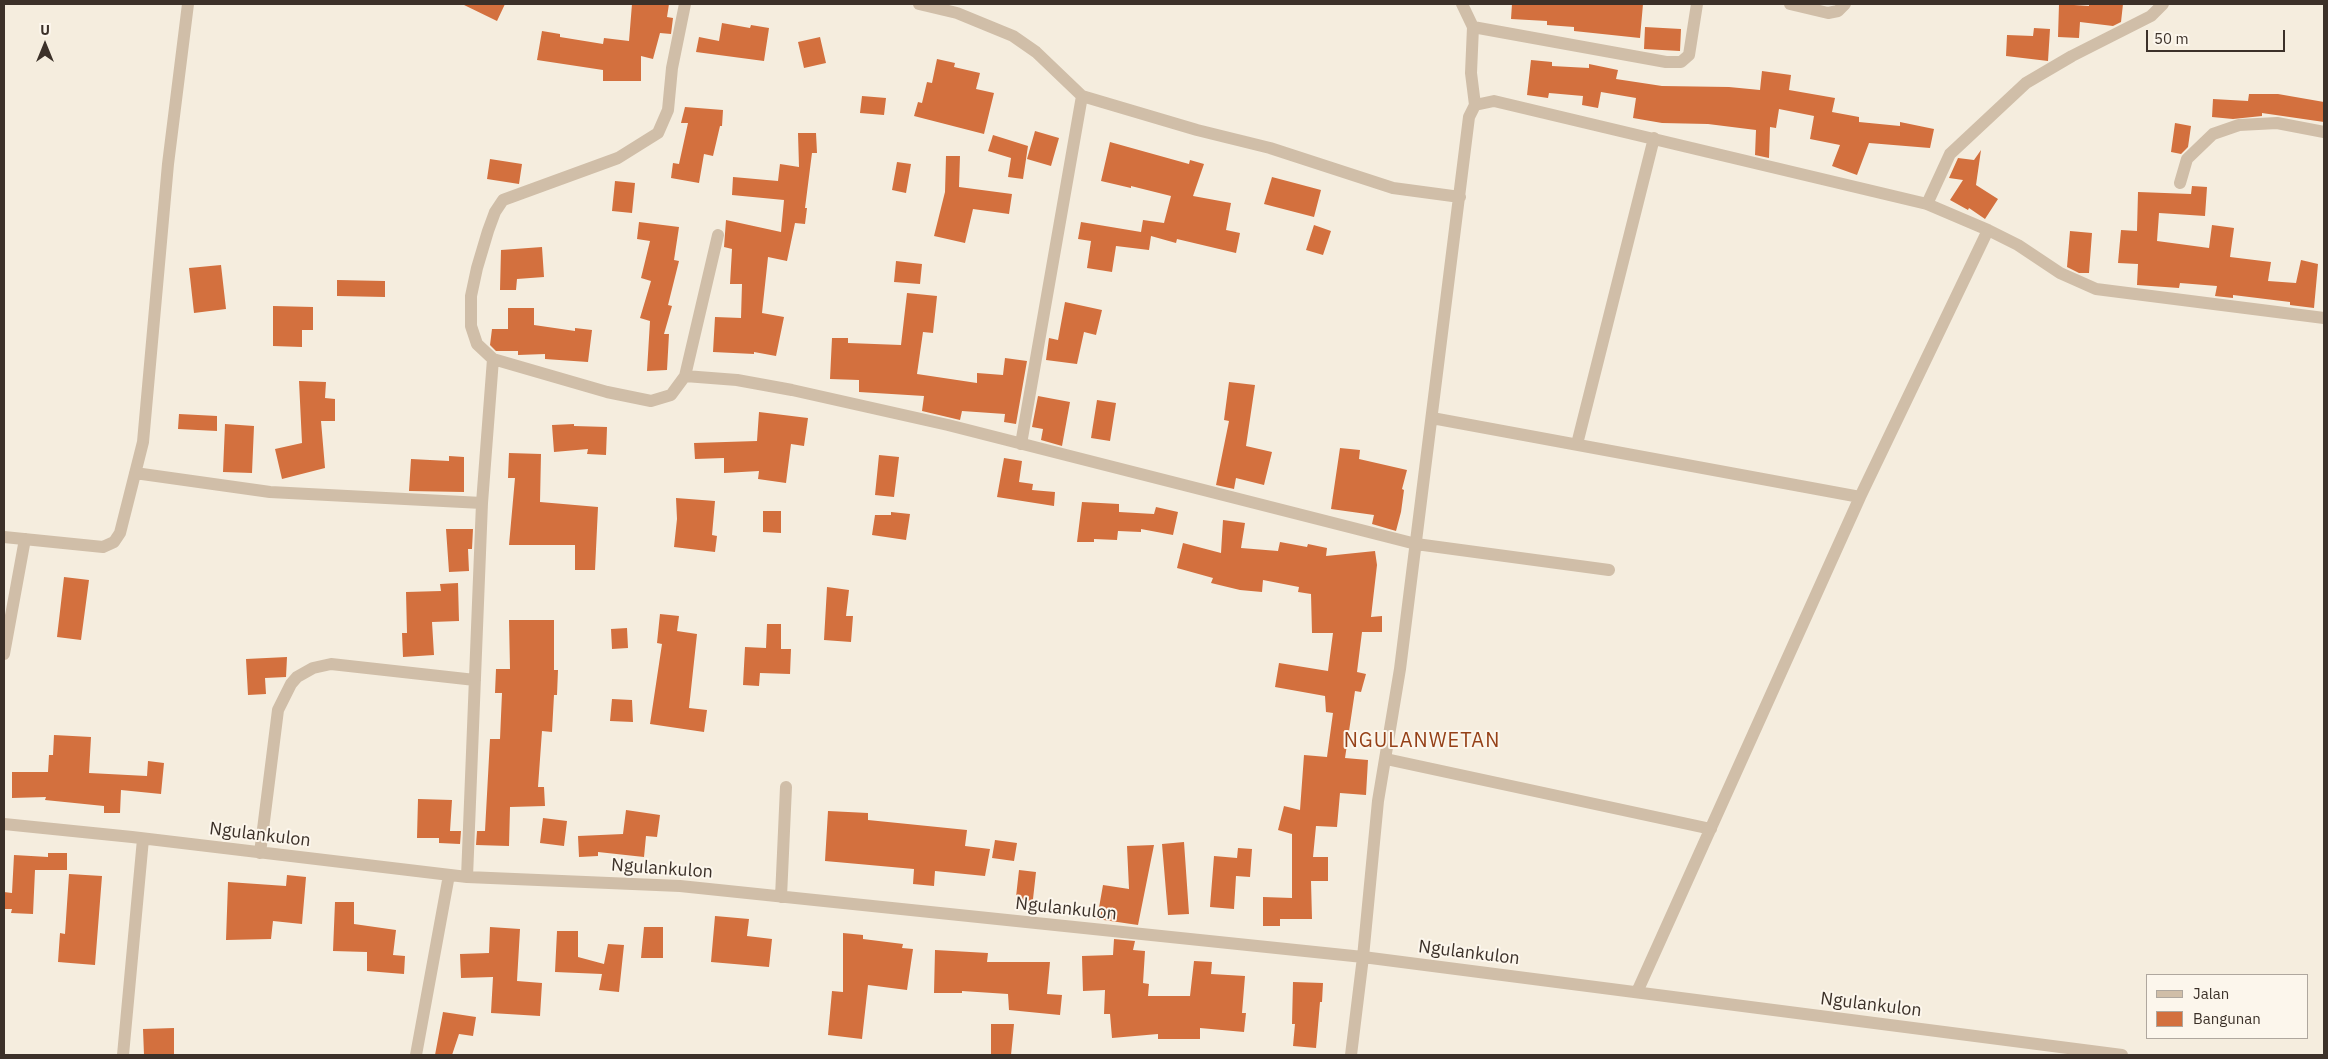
<!DOCTYPE html>
<html>
<head>
<meta charset="utf-8">
<style>
	body { margin:0 }
	#map { position:relative; width:2328px; height:1059px; overflow:hidden; background:#f5edde; font-family:"IBM Plex Sans",sans-serif }
	canvas { display:block }
	.frame { position:absolute; inset:0; border:5px solid #3c3129; pointer-events:none }
	.legend { position:absolute; left:2146px; top:974px; width:162px; height:65px; box-sizing:border-box; background:#fcf6ec; border:1px solid #afa79e; margin:0; padding:6px 9px; list-style:none; font-size:15px; color:#3c3129 }
	.legend li { display:flex; align-items:center; gap:10px; height:25px }
	.legend b { width:25px; border:1px solid #afa79e }
	.north { position:absolute; left:20px; top:20px; width:50px; height:50px; -webkit-text-stroke:4px #fcf6ec; paint-order:stroke; rotate:0deg; font-size:14px; font-weight:700; line-height:20px; text-align:center; color:#3c3129 }
	.north::after { content:''; display:block; margin:auto; width:18px; height:22px; background:#3c3129; clip-path:polygon(50% 0,100% 100%,50% 72%,0 100%) }
	.scale { position:absolute; left:2146px; top:30px; width:139px; height:22px; box-sizing:border-box; border:2px solid #3c3129; border-top:0; padding-left:6px; font-size:15px; line-height:18px; white-space:nowrap; color:#3c3129; -webkit-text-stroke:4px #fcf6ec; paint-order:stroke }
</style>
</head>
<body>
<div id="map">
<canvas width="2328" height="1059"></canvas>
<div class="frame"></div>
<ul class="legend">
<li><b style="height:6px;background:#d0bea8"></b>Jalan</li>
<li><b style="height:14px;background:#d3703e"></b>Bangunan</li>
</ul>
<div class="north">U</div>
<div class="scale">50 m</div>
</div>
<script>
const ctx = document.querySelector('canvas').getContext('2d');
ctx.lineJoin = 'round';
function paint(path, color) { ctx.fillStyle = color; ctx.fill(path, 'evenodd'); }
function stroke(path, color, width, dash) { ctx.strokeStyle = color; ctx.lineWidth = width; ctx.lineCap = dash ? 'butt' : 'round'; ctx.setLineDash(dash || []); ctx.stroke(path); }
function drawText(font, color, halo, rows, align = 'center') {
  ctx.font = font + ' "IBM Plex Sans",sans-serif'; ctx.lineWidth = 4; ctx.setLineDash([]); ctx.textBaseline = 'middle'; ctx.strokeStyle = halo; ctx.fillStyle = color; for (const [text, x, y, turn = 0] of rows) {
    ctx.save(); ctx.translate(x, y); ctx.rotate((+turn || 0) * Math.PI / 180); ctx.textAlign = isNaN(turn) ? turn : align; if (halo) ctx.strokeText(text, 0, 0); ctx.fillText(text, 0, 0); ctx.restore();
  }
}
paint(new Path2D(`
	M462,4H505L497,21Z
	M632,4H669L667,17L673,18L671,34L660,33L653,59L641,56V81H603V70L537,60L542,31L560,34V37L603,44L604,38L629,41Z
	M1512,4H1643L1640,38L1574,31V27L1547,25V21L1511,19Z
	M2059,4L2089,6V4H2123L2121,22L2113,26L2080,22L2079,38L2058,37Z
	M722,23L750,28L751,25L769,28L764,61L696,52L699,37L719,41Z
	M1645,27L1681,29L1680,51L1644,49Z
	M2034,28L2050,29L2048,61L2006,56L2007,35L2033,36Z
	M820,37L826,63L804,68L798,42Z
	M937,59L955,63L954,67L980,73L976,89L994,93L984,134L914,116L918,102L922,103L927,82L932,83Z
	M1531,60L1552,62V66L1589,68V64L1618,70L1616,79L1662,86L1729,87L1760,90L1762,71L1791,75L1789,90L1835,98L1832,112L1859,117V122L1900,126V122L1934,129L1930,148L1869,143L1857,175L1832,166L1840,145L1810,139L1814,116L1779,109L1776,128L1770,127L1769,158L1755,155L1756,130L1708,124L1662,123L1633,118L1636,98L1601,92L1598,108L1582,105L1583,96L1549,93L1548,98L1527,95Z
	M2249,94H2278L2324,102V122L2262,113V116L2233,119L2212,117L2213,99L2248,101Z
	M862,96L886,98L884,115L860,113Z
	M685,107L723,110L722,126H720L713,156L704,154L699,183L671,178L673,163L679,164L688,123H681Z
	M2175,123L2191,126L2188,147L2181,154L2171,152Z
	M1035,131L1059,138L1051,166L1027,159Z
	M798,133H816L817,153H812L805,208H807L805,224L795,223L787,261L768,257L762,313L784,317L776,356L754,352V354L713,352L715,317L741,318L742,284H730L732,249L724,247L726,220L781,232L784,200L732,195L733,177L778,181L780,164L799,167Z
	M993,135L1028,146L1023,179L1008,177L1011,158L988,151Z
	M1110,142L1189,164L1190,160L1204,164L1193,196L1231,203L1226,230L1240,233L1236,253L1177,239L1176,243L1151,236L1149,250L1116,246L1112,272L1087,268L1091,241L1078,239L1081,222L1141,232L1143,220L1164,223L1171,196L1131,186V188L1101,181Z
	M1981,150L1976,185L1998,199L1985,219L1969,208L1968,210L1950,200L1963,180L1949,178L1958,158L1974,160Z
	M946,156H960L959,187L1012,194L1009,214L973,209L965,243L934,236L945,192Z
	M490,159L522,164L519,184L487,179Z
	M897,162L911,164L906,193L892,190Z
	M1272,177L1321,190L1314,217L1264,204Z
	M615,181L635,183L632,213L612,211Z
	M2192,186L2207,187L2205,216L2159,213L2157,241L2209,248L2212,225L2234,228L2230,257L2271,262L2268,281L2296,283L2301,260L2318,264L2314,308L2290,305V302L2233,295V298L2215,296L2217,286L2180,283L2179,288L2137,285L2138,264L2118,263L2121,230L2137,231L2138,192L2191,194Z
	M639,222L679,227L674,260L679,261L668,305L672,306L664,334H669L667,370L647,371L650,321L640,318L651,281L641,278L650,241L637,239Z
	M1314,225L1331,231L1323,255L1306,250Z
	M2070,231L2092,233L2089,273H2079L2067,267Z
	M542,247L544,277L517,279L516,290H500L501,250Z
	M896,261L922,264L920,284L894,282Z
	M221,265L226,309L194,313L189,268Z
	M337,280L385,281V297L337,296Z
	M907,293L937,296L933,333L923,332L917,374L977,383V373L1003,375L1005,358L1027,361L1016,424L1004,422L1005,414L962,411L960,420L922,411L924,396L859,392V380L830,379L832,338H848V343L901,345Z
	M1065,302L1102,310L1096,335L1084,332L1077,364L1046,360L1049,338L1058,340Z
	M273,306L313,307V330H302V347L273,346Z
	M508,308H534V325L575,331V328L592,330L588,362L545,359V354L518,355V351H496L490,345L492,329H508Z
	M299,381L326,382L325,398L335,399V421H321L325,468L282,479L275,449L302,443Z
	M1229,382L1255,385L1246,446L1272,452L1264,485L1236,478L1234,489L1216,485L1229,421L1224,420Z
	M1038,396L1070,402L1062,446L1041,440L1043,429L1032,427Z
	M1097,400L1116,403L1110,441L1091,438Z
	M759,412L808,418L804,446L791,444L786,483L758,479L759,471L724,473V458L695,459L694,443L757,441Z
	M179,414L217,416V431L178,429Z
	M225,424L254,426L252,473L223,472Z
	M574,424V426L607,427L606,455L587,454L588,449L554,452L552,425Z
	M1340,448L1360,450L1359,459L1407,470L1402,489L1404,490L1401,512L1396,531L1372,524L1374,515L1331,509Z
	M509,453L541,454L540,502L598,507L595,570H575V545H509L515,478H508Z
	M879,455L899,457L894,497L875,495Z
	M449,456L464,457V492L409,491L411,459L449,461Z
	M1004,458L1022,461L1019,482L1033,484L1032,490L1055,492L1054,506L997,497Z
	M676,498L715,501L712,535L717,536L715,552L674,547L677,519Z
	M1082,502L1119,504V512L1154,514L1156,507L1178,512L1173,535L1141,529V532L1118,531L1117,540L1094,539V542H1077Z
	M763,511H781V533L763,532Z
	M891,512L910,514L906,540L872,535L875,515H891Z
	M1223,520L1245,523L1241,548L1278,551L1280,542L1307,547L1308,544L1327,548L1326,556L1375,551L1377,565L1371,617L1382,616V632H1362L1357,672L1366,674L1361,692L1355,691L1345,758L1368,760L1366,795L1340,793L1337,827L1316,826L1313,857H1328V881H1311L1312,919H1280V926H1263V897L1292,898V834L1278,830L1284,806L1300,810L1304,755L1327,757L1333,713L1326,712L1325,696L1275,687L1279,663L1328,671L1333,633H1312L1311,594L1298,592L1299,587L1263,580L1262,592L1240,590L1211,583L1213,578L1177,568L1183,543L1221,553Z
	M446,529H473L472,549H468L469,571L449,572Z
	M64,577L89,580L81,640L57,637Z
	M458,583L459,621L432,622L434,655L403,657L402,633H407L406,592L441,591L440,584Z
	M827,587L849,590L846,616H853L851,642L824,640Z
	M660,614L679,616L677,631L697,634L689,708L707,710L704,732L650,724L662,644L657,643Z
	M509,620H554V670H558L557,695H554L552,732L542,731L538,787H544L545,806L510,807L509,846L476,845L477,831H485L490,739H500L502,693H495L496,669H510Z
	M767,624H781V649H791L790,674L760,673L759,686L743,685L745,647L766,648Z
	M627,628L628,648L612,649L611,629Z
	M287,657L286,677L265,678L266,694L248,695L246,659Z
	M612,699L632,700L633,722L610,721Z
	M54,735L91,737L89,773L147,776L148,761L164,763L161,794L121,790L120,813H104V806L45,800L46,797L12,798V772H48L49,755H53Z
	M418,799L452,800L450,831H461L460,844L439,843V838H417Z
	M626,810L660,815L657,837L646,836L644,857L598,852V856L579,857L578,836L623,834Z
	M828,811L868,813V820L967,830L965,846L990,849L985,876L935,871L934,886L913,884L914,869L825,861Z
	M543,818L567,821L564,846L540,843Z
	M995,840L1017,843L1014,861L992,858Z
	M1184,842L1189,914L1168,915L1162,844Z
	M1154,845L1138,925L1097,919L1103,885L1129,889L1127,846Z
	M1238,848L1252,849L1250,877L1236,876L1234,909L1210,907L1214,856L1237,858Z
	M48,853H67V870H35L33,914L11,913L12,909H4V892L12,893L14,855L48,857Z
	M1019,870L1036,872L1032,908L1015,906Z
	M69,874L102,876L95,965L58,962L60,933L65,934Z
	M287,875L306,877L302,924L273,921L271,939L226,940L228,882L286,886Z
	M335,902H354V924L396,930L393,955L405,956L404,974L367,971V952L333,951Z
	M715,916L749,919L747,936L772,939L769,967L711,962Z
	M490,927L520,929L517,981L542,983L540,1016L491,1013L493,977L461,978L460,954L489,953Z
	M644,927H663V958H641Z
	M557,931H578V957L604,964L608,944L624,945L619,992L599,990L602,974L555,972Z
	M843,933L863,935V939L903,944L902,948L913,949L907,990L868,985L862,1039L828,1035L832,991L843,992Z
	M1114,939L1135,941L1133,950L1145,951L1143,983L1149,984L1148,996H1190L1194,961L1212,962L1211,974L1245,976L1242,1013H1246L1244,1032L1200,1028V1039H1158V1034L1112,1038L1110,1014H1104L1105,990L1083,991L1082,956L1113,955Z
	M935,950L988,953L987,962H1050L1047,994L1062,995L1060,1015L1009,1010L1008,994L962,991V993H934Z
	M1293,982L1323,983L1322,1002H1320L1316,1048L1293,1046L1295,1024H1292Z
	M443,1012L476,1017L473,1036L459,1034L452,1055H435Z
	M991,1024H1014L1011,1055H991Z
	M174,1028V1055H144L143,1029Z`), '#d3703e');
stroke(new Path2D(`
	M685,4L672,68L668,110L658,133L618,158L503,200L495,212L488,231L477,268L471,296V326L477,344L493,359L607,392L651,401L671,395L685,376L737,380L792,390L948,425L1416,544L1609,570
	M919,4L957,13L1013,36L1036,52L1082,96L1197,130L1270,148L1393,188L1460,197
	M1462,4L1473,27
	M1790,4L1828,13L1838,11L1845,4
	M1475,105L1471,73L1473,27L1666,62H1681L1689,55L1697,4
	M2180,183L2187,159L2213,134L2239,125L2277,123L2324,132
	M1927,204L1950,154L2026,83L2072,56L2151,16L2163,4
	M685,376L718,235
	M1432,418L1860,497L1988,230
	M1021,444L1082,96
	M1577,444L1654,138
	M135,473L270,492L482,503
	M4,537L103,547L114,542L120,533L143,442L168,164L188,4
	M4,654L25,539
	M1386,759L1711,829
	M4,824L132,837L467,877L680,886L1363,957L2122,1055
	M260,853L278,710L291,684L297,677L313,668L331,664L475,680
	M467,877L482,503L493,359
	M781,897L786,787
	M1637,992L1860,497
	M123,1055L143,839
	M416,1055L449,875
	M1351,1055L1363,957L1378,801L1400,669L1469,117L1475,105L1494,101L1927,204L1988,230L2018,245L2060,273L2096,289L2324,318`), '#d0bea8', 12);
drawText('18px', '#3c3129', '#fcf6ec', [
	["Ngulankulon",260,835,7],
	["Ngulankulon",662,869,4],
	["Ngulankulon",1066,909,6],
	["Ngulankulon",1469,953,7],
	["Ngulankulon",1871,1005,7]
]);
ctx.letterSpacing = '1px';
drawText('20px', '#954118', '#fcf6ec', [
	["NGULANWETAN",1422,741]
]);
ctx.letterSpacing = '0px';
</script>
</body>
</html>
